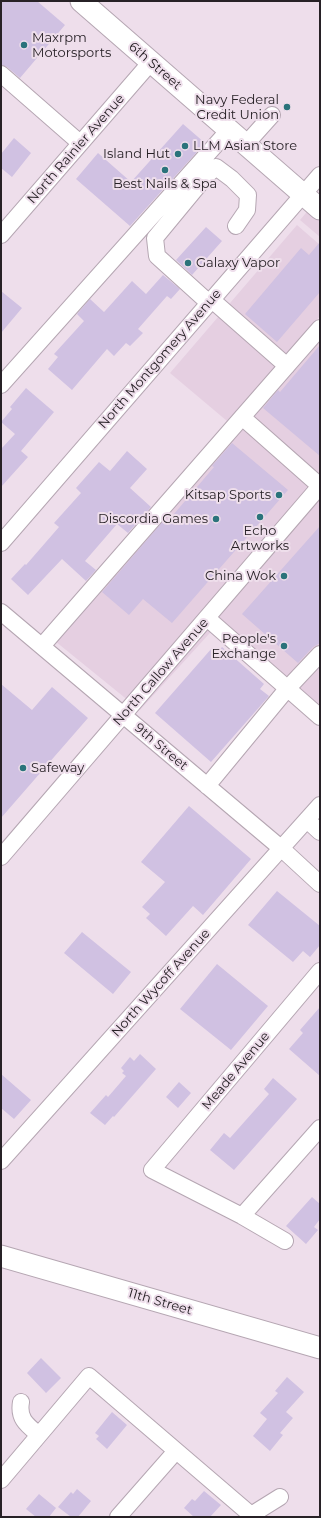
<!DOCTYPE html>
<html>
<head>
<meta charset="utf-8">
<style>
	body { margin:0 }
	#map { position:relative; width:321px; height:1518px; overflow:hidden; background:#eedeeb; font-family:Montserrat,sans-serif }
	canvas { display:block }
	.frame { position:absolute; inset:0; border:2px solid #272126; pointer-events:none }
</style>
</head>
<body>
<div id="map">
<canvas width="321" height="1518"></canvas>
<div class="frame"></div>
</div>
<script>
const ctx = document.querySelector('canvas').getContext('2d');
ctx.lineJoin = 'round';
function paint(path, color) { ctx.fillStyle = color; ctx.fill(path, 'evenodd'); }
function stroke(path, color, width, dash) { ctx.strokeStyle = color; ctx.lineWidth = width; ctx.lineCap = dash ? 'butt' : 'round'; ctx.setLineDash(dash || []); ctx.stroke(path); }
function drawText(font, color, halo, rows, align = 'center') {
  ctx.font = font + ' Montserrat,sans-serif'; ctx.lineWidth = 4; ctx.setLineDash([]); ctx.textBaseline = 'middle'; ctx.strokeStyle = halo; ctx.fillStyle = color; for (const [text, x, y, turn = 0] of rows) {
    ctx.save(); ctx.translate(x, y); ctx.rotate((+turn || 0) * Math.PI / 180); ctx.textAlign = isNaN(turn) ? turn : align; if (halo) ctx.strokeText(text, 0, 0); ctx.fillText(text, 0, 0); ctx.restore();
  }
}
paint(new Path2D(`
	M320,196V237L300,220Z
	M297,225L320,245V316L227,421L170,373Z
	M320,325V714L218,624L140,710L50,637Z`), '#e5cfe1');
paint(new Path2D(`
	M1,1H37L65,25L20,78L7,67L1,65Z
	M183,124L205,143L130,226L76,179L98,153L131,182Z
	M14,138L31,153L12,177L1,168V154Z
	M206,227L222,241L192,275L176,260Z
	M320,242V292L277,342L245,314L301,248L309,255Z
	M163,275L180,289L171,299L167,296L138,329L143,333L130,346L126,343L114,356L107,349L72,390L48,369L58,357L54,354L84,321L77,314L90,299L104,312L105,311L132,281L146,294Z
	M1,291L22,308L1,333Z
	M320,345V456L263,408L278,390L280,392Z
	M26,388L54,412L21,451L28,457L1,487V449L15,434L1,422L12,409L10,407Z
	M232,443L288,490L172,623L143,599L129,615L102,592L165,519L168,521L214,467L212,466Z
	M127,451L147,469L130,488L151,507L128,533L117,524L85,561L96,570L86,581L62,559L28,595L11,579L25,564L26,565L59,527L54,523L81,493L76,488L99,462L110,471Z
	M320,526V643L313,647L298,663L242,614Z
	M222,647L264,684L260,689L269,696L211,762L155,713L212,648L217,653Z
	M1,684L32,710L52,687L88,718L1,818Z
	M189,806L251,859L203,915L193,906L166,936L146,918L150,914L142,907L165,882L141,862Z
	M277,891L320,926V945L310,957L303,951L293,962L248,925Z
	M82,932L131,972L113,994L64,953Z
	M217,964L268,1006L231,1050L180,1009Z
	M320,1007V1076L289,1049L303,1033L300,1030Z
	M140,1054L156,1069L114,1117L113,1116L105,1125L90,1113L106,1095L108,1097L126,1076L122,1073L124,1071L121,1068L130,1057L134,1061Z
	M1,1074L31,1100L14,1119L1,1108Z
	M273,1078L297,1099L234,1170L210,1150L224,1133L230,1138L269,1094L264,1089Z
	M179,1082L191,1093L178,1108L166,1097Z
	M312,1197L320,1204V1219L314,1227L318,1230L306,1244L286,1226Z
	M41,1358L61,1378L46,1393L27,1373Z
	M287,1377L304,1392L286,1412L293,1418L280,1433L283,1435L270,1451L253,1436L267,1419L260,1413L278,1393L275,1391Z
	M112,1412L127,1425L107,1449L96,1439L99,1436L95,1433Z
	M77,1489L91,1501L78,1517H71L58,1507L71,1492L73,1494Z
	M204,1491L221,1505L210,1517H194L184,1508L192,1499L195,1501Z
	M39,1494L56,1508L49,1517H36L26,1509Z`), '#d0c1e2');
const minor = new Path2D(`
	M1,74L80,143
	M246,144L272,115
	M1,235L151,62
	M212,300L287,366
	M209,303L157,256L155,238L207,175L216,167L232,179L248,195L247,210L236,226
	M1,385L229,130
	M242,417L320,486
	M1,543L320,175
	M1,612L282,849L320,884
	M207,618L320,717
	M42,646L320,328
	M207,786L287,689L320,654
	M307,820L320,832
	M1,857L320,486
	M1,1161L320,805
	M242,1216L320,1128
	M285,1241L242,1216L152,1170L320,971
	M21,1402C18,1419 27,1425 39,1435
	M1,1480L89,1376L250,1514
	M118,1517L176,1451
	M248,1517L280,1497`);
const major = new Path2D(`
	M81,1L320,209
	M1,1256L320,1348`);
stroke(minor, '#b5a6b2', 18);
stroke(major, '#b5a6b2', 23);
stroke(minor, '#fff', 16);
stroke(major, '#fff', 21);
for (const [x, y, r, color] of [
	[24,45,4,"#2a737b"],
	[287,107,4,"#2a737b"],
	[185,146,4,"#2a737b"],
	[178,154,4,"#2a737b"],
	[165,170,4,"#2a737b"],
	[188,263,4,"#2a737b"],
	[279,495,4,"#2a737b"],
	[260,517,4,"#2a737b"],
	[216,519,4,"#2a737b"],
	[284,576,4,"#2a737b"],
	[284,646,4,"#2a737b"],
	[23,768,4,"#2a737b"]
]) { const dot = new Path2D(); dot.arc(x, y, r, 0, 2 * Math.PI); ctx.fillStyle = color; ctx.fill(dot); stroke(dot, '#eedeeb', 1.5); }
drawText('13px', '#272126', '#eedeeb', [
	["Maxrpm",32,38,"left"],
	["Motorsports",32,53,"left"],
	["Navy Federal",279,100],
	["Credit Union",279,115],
	["LLM Asian Store",193,146,"left"],
	["Island Hut",170,154],
	["Best Nails & Spa",165,184,"center"],
	["Galaxy Vapor",196,263,"left"],
	["Kitsap Sports",271,495],
	["Discordia Games",208,519],
	["Echo",260,531,"center"],
	["Artworks",260,546,"center"],
	["China Wok",276,576],
	["People's",276,639],
	["Exchange",276,654],
	["Safeway",31,768,"left"]
], 'right');
drawText('13px', '#272126', '#eedeeb', [
	["6th Street",155,66,41],
	["North Rainier Avenue",76,149,-49],
	["North Montgomery Avenue",160,359,-49],
	["North Callow Avenue",161,672,-49],
	["9th Street",161,747,40],
	["North Wycoff Avenue",161,983,-48],
	["Meade Avenue",236,1071,-50],
	["11th Street",160,1302,16]
]);
</script>
</body>
</html>
